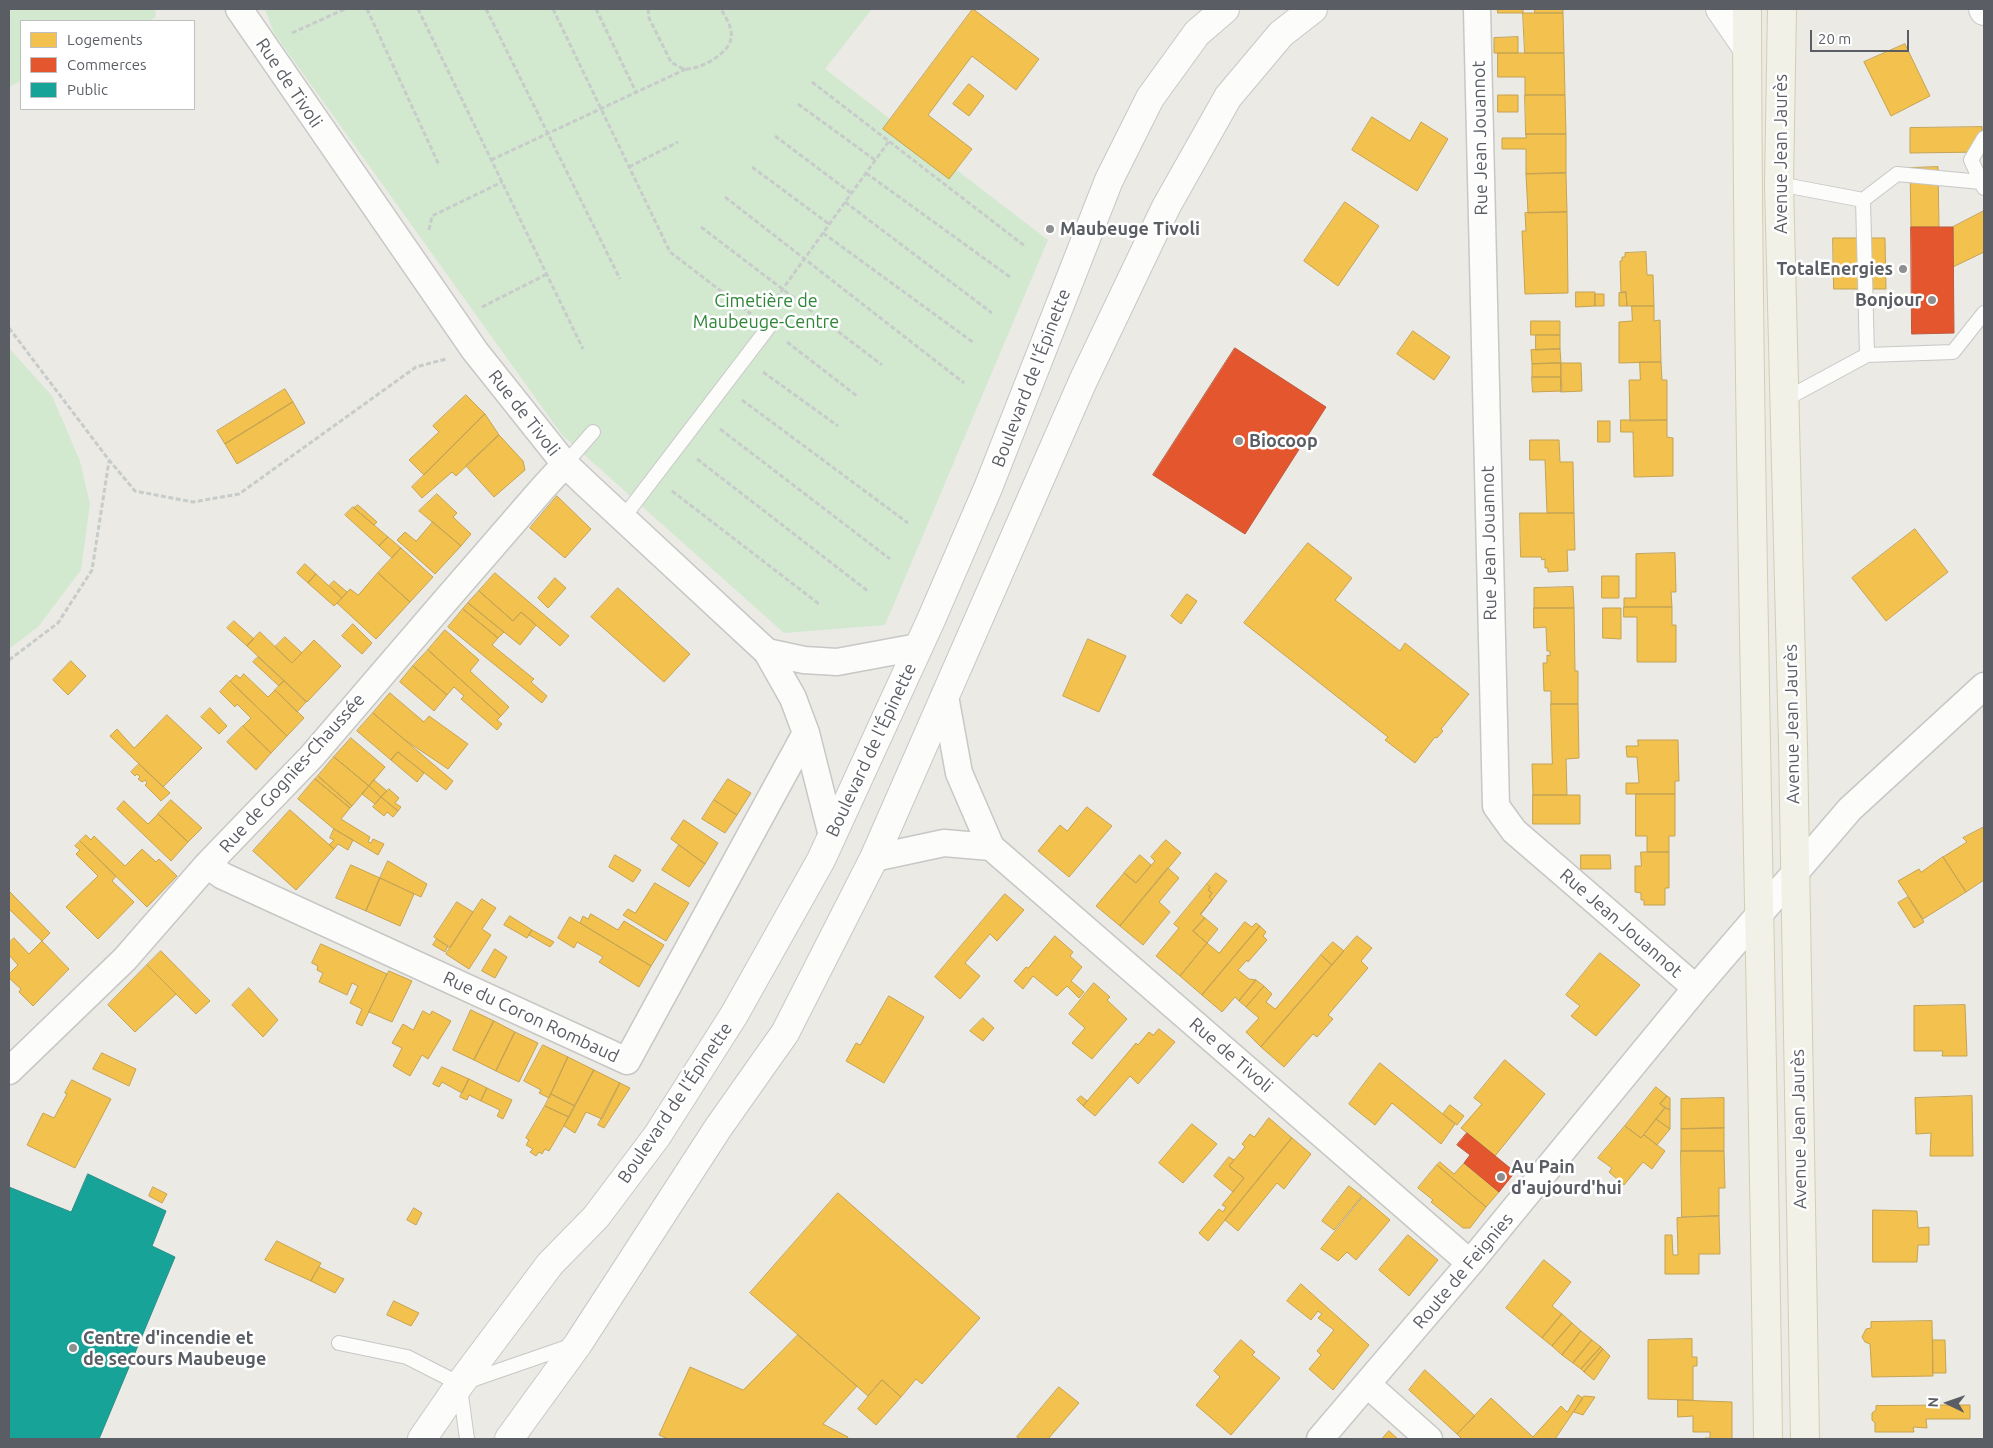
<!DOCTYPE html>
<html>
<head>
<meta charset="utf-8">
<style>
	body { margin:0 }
	#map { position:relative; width:1993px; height:1448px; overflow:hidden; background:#ebeae5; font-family:Ubuntu,sans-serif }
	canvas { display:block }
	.frame { position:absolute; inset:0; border:10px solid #5a5e64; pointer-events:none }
	.legend { position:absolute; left:20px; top:20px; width:175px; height:90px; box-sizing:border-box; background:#fff; border:1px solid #bdbfc1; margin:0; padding:6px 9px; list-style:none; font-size:15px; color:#5a5e64 }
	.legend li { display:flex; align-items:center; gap:10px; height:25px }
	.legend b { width:25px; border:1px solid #bdbfc1 }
	.north { position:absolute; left:1923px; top:1378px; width:50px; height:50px; -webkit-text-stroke:4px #fff; paint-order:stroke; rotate:273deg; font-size:14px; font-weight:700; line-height:20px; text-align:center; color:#5a5e64 }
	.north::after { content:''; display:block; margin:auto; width:18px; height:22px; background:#5a5e64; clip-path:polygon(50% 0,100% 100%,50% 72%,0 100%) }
	.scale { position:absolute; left:1810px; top:30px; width:99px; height:22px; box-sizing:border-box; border:2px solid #5a5e64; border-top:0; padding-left:6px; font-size:15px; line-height:18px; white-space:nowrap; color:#5a5e64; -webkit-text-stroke:4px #fff; paint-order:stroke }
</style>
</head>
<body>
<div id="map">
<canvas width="1993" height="1448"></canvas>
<div class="frame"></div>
<ul class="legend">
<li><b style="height:14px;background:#f2c14e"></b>Logements</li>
<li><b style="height:14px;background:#e4572e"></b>Commerces</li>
<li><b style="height:14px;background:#17a398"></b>Public</li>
</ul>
<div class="north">N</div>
<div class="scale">20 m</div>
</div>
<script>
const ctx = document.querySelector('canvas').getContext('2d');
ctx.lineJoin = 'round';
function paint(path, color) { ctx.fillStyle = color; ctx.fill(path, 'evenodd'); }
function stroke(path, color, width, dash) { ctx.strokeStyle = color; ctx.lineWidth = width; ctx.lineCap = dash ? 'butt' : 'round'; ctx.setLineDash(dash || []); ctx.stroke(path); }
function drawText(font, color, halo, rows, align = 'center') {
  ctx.font = font + ' Ubuntu,sans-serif'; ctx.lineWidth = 5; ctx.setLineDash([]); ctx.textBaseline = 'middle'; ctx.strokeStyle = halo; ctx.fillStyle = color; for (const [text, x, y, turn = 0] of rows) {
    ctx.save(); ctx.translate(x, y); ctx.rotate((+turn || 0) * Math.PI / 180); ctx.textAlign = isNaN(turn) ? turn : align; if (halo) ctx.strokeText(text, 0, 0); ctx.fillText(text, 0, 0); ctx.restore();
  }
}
paint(new Path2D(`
	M9,9H155L156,17L148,21H21V81L9,87Z
	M265,9H872L825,69L1048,240L885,625L784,633L562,435L274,33Z
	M9,348L52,396L80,461L90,504L81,570L38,627L9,649Z`), '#d2e9d0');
const homes = new Path2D(`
	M973,9L1039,59L1016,90L972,56L928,115L972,149L949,179L883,129Z
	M1498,9H1523V13H1498Z
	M1535,9H1563V13H1535Z
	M1523,13H1563L1564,53H1525Z
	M1518,37V53H1494V38Z
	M1905,44L1930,96L1891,116L1864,62Z
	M1498,53H1564L1565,95H1525V77H1498Z
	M969,84L984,96L969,116L953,104Z
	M1498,95H1518V112H1498Z
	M1525,95H1565L1566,134H1526Z
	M1372,117L1410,141L1421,122L1448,139L1417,191L1352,150Z
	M1982,127V152L1910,153V128Z
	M1526,134H1566V173L1526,174V149H1502V138H1526Z
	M1938,167L1939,227H1911L1910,168Z
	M1566,173L1567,212L1528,213L1526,174Z
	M1345,202L1379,226L1338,286L1304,261Z
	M1984,211V252L1953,267V227Z
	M1567,212L1568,293L1525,294L1522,231H1526L1525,213Z
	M1833,238H1885L1886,289H1834Z
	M1646,252L1647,275H1653L1654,306H1627L1626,292L1621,293L1620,261H1622V257H1625V253Z
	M1576,292H1595V306L1576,307Z
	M1626,292L1627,306H1619V293Z
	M1595,294H1604V306H1595Z
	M1632,306H1654V321L1660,320L1661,362L1619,363V322L1632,321Z
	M1531,321H1560V335H1531Z
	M1413,331L1450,357L1434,380L1397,354Z
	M1536,335H1560V349L1536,350Z
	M1560,349L1561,363L1532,364L1531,350Z
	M1640,362H1661L1662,380H1667V420L1630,421L1629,380H1640Z
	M1561,363V377H1532V364Z
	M1561,363H1581L1582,391L1561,392Z
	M1532,377H1561L1562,391L1533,392Z
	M285,389L293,402L225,444L217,431Z
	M466,395L485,414L424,475L409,460L439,432L433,426Z
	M293,402L305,423L237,464L225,444Z
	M485,414L499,435L456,476L452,472L422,498L412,487Z
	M1621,420H1667V437L1673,438V476L1634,477L1633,432H1621Z
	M1598,421H1610V442H1598Z
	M499,435L523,461L525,470L494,497L466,466Z
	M1530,440H1559L1560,462H1573L1574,513H1547L1545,460H1530Z
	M437,494L457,513L453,517L471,534L461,546L419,511Z
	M557,496L591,529L565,558L530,528Z
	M358,505L377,522L374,525L354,508Z
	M353,507L388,537L379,546L345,515Z
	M1520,513H1574L1575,550H1567L1568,571L1548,572V568H1545V559L1542,560L1541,557H1521Z
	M433,522L461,546L435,574L397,540L405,532L416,541Z
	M1915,529L1948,572L1886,621L1852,578Z
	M388,537L401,548L392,558L379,546Z
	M1308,543L1352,578L1335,600L1400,651L1405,643L1469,694L1441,729L1443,731L1437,738L1435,737L1415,763L1385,740L1388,737L1244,623Z
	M401,548L433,577L410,602L378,573Z
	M1675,553L1676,592H1671L1672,607H1624V598H1636V554Z
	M305,564L316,574L308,583L297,573Z
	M378,573L410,602L376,639L337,603L350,589L358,595Z
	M495,573L569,636L560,646L521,612L513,621L479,591Z
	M316,574L342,598L334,606L308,583Z
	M1602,576H1619V598H1602Z
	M555,578L566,588L548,608L538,598Z
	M334,581L347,592L342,598L329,586Z
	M1573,587L1574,608H1534V588Z
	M618,588L690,654L664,682L591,617Z
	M479,591L513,621L521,612L536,625L520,645L468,603Z
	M1187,594L1197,601L1181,624L1171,616Z
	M468,603L504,632L498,638L463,609Z
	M1624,607H1672V625H1676V662H1637V617H1624Z
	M1534,608H1574L1575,671H1578V704H1551V691H1544L1543,663H1547V655L1550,656V651H1547L1546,627L1534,628Z
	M1603,608H1621V639L1603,638Z
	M463,609L498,638L492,645L534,679L531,682L547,696L542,703L448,627Z
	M234,621L254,639L247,646L227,628Z
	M353,624L372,643L362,654L342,636Z
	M445,630L479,660L470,671L509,707L501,716L428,650Z
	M260,632L292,663L314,640L341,666L307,702L247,646Z
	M285,637L302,653L292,663L275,647Z
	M1088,639L1126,656L1099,712L1063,696Z
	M428,650L501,716L497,720L502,724L497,730L461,699L464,696L454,687L447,695L413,666Z
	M258,657L284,681L279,686L253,662Z
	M71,661L86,676L68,695L53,680Z
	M413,666L447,695L434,711L400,682Z
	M244,674L268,697L275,690L304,718L287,736L230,681L236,675L240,678Z
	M230,681L287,736L271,753L243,726L251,718L237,704L235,707L220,692Z
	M284,681L306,702L297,712L275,690Z
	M390,693L424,722L429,716L468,744L448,769L405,740L373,713Z
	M1551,704H1578L1579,758L1566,759L1567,795H1533L1532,764H1552Z
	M210,708L227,726L219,734L201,717Z
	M373,713L453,781L446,790L398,752L391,760L357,731Z
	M167,715L202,748L163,787L110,736L117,729L134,748Z
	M243,726L271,753L256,770L227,742Z
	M351,738L385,767L369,786L334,757Z
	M1638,740H1678L1679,781H1675V794H1626V783H1639L1637,757H1627L1626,746H1638Z
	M398,752L424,773L417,782L391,760Z
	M334,757L369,786L352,806L318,776Z
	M139,764L170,793L161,801L145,785L147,783L145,780L142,782L138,779L140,777L137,774L135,776L131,772Z
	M318,776L352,806L350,808L315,779Z
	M315,779L350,808L341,819L370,837L368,842L371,843L373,839L384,844L378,855L334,829L298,799Z
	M728,779L751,793L737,815L714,800Z
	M374,780L387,791L381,797L369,786Z
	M369,786L381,797L375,804L362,794Z
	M389,789L399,798L395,803L401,807L398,811L381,797Z
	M1636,794H1675V836H1669V852H1647V836H1636Z
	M1533,795H1580V824H1533Z
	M381,797L398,811L393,817L387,812L384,816L373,807Z
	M171,800L202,828L188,842L158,814Z
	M714,800L737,815L725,833L702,819Z
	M124,801L148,824L158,814L188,842L171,861L117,809Z
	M1087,807L1112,826L1069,877L1038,851L1060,825L1067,831Z
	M290,810L334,849L296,890L253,851Z
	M684,820L718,843L705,864L671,839Z
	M1984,827V880L1966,892L1943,857L1967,842L1963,838Z
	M334,829L353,840L348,850L338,844L334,849L329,845L334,840L330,838Z
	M86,835L91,840L94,836L125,866L142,849L156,862L159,859L177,876L147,907L80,841Z
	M1166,840L1181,853L1120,926L1096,906L1124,873L1136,883L1155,861L1151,857Z
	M80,841L116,876L112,881L134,902L98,939L66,907L98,876L76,854L80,850L75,846Z
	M679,845L705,864L689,887L662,870Z
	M1641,852H1669V888H1665V905H1644V900H1641V893L1635,892V866H1641Z
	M615,855L641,870L633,882L609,867Z
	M1140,855L1151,865L1136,883L1124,873Z
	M1581,855H1610L1611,869H1581Z
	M1943,857L1966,892L1923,919L1898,881L1919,869L1921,872Z
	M388,861L427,884L421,897L380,878Z
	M351,865L380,878L366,911L336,898Z
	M1168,868L1179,878L1159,902L1170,912L1143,945L1120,926Z
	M1216,873L1227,881L1201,914L1212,900L1209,897L1212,893L1208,890L1210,887L1207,884Z
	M380,878L414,894L400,926L366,911Z
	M655,883L689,903L666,941L623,915L628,909L635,913Z
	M1207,884L1210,887L1208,890L1212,893L1209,897L1212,900L1200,914L1205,918L1193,931L1207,943L1180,976L1156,956L1179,928L1174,924Z
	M9,891L50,933L42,941L9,909Z
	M1005,894L1024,910L997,941L990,934L965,963L980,976L960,999L935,977Z
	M1908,897L1924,922L1914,928L1898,903Z
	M482,899L496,908L482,929L491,935L469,969L446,954Z
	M457,902L473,912L450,948L434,937Z
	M591,914L618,930L624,921L664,945L651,966L580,923L583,916L588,919Z
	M510,916L532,930L527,938L504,925Z
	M570,917L651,966L639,987L599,962L603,957L577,942L574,948L558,938Z
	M1205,918L1218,929L1207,943L1193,931Z
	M1245,922L1252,927L1256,923L1260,926L1202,995L1180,976L1207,943L1219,953Z
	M1260,926L1266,932L1263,936L1267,940L1248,962L1247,960L1238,970L1249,979L1256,980L1239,1001L1235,997L1222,1012L1202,995Z
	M532,930L554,942L550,947L529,935Z
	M1055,936L1073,952L1070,956L1082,967L1071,981L1084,992L1079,998L1067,986L1057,996L1033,976L1023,989L1014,981L1026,967L1028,968Z
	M1357,936L1372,948L1361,961L1368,968L1328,1015L1333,1019L1317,1037L1313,1034L1284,1067L1261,1047Z
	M14,938L29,954L42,941L69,969L33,1006L19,992L21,989L9,978V974L18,965L9,955V943Z
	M437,939L448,946L445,952L433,945Z
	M1333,942L1344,951L1332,965L1321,955Z
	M321,944L387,974L362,1026L356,1023L362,1009L350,1003L358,986L352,983L347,995L319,982L323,973L317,970L318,966L312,963Z
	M495,949L507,957L495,978L482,971Z
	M161,951L210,1001L196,1014L147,965Z
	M1600,953L1640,985L1596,1036L1571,1016L1580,1006L1566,995Z
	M1321,955L1332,965L1261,1047L1246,1032L1259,1018L1246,1007L1264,986L1272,994L1266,1002L1275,1009Z
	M147,965L176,994L135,1032L108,1005Z
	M389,971L412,981L392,1022L369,1012Z
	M1256,980L1264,986L1246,1007L1239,1001Z
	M1094,983L1110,997L1107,1000L1127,1019L1092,1059L1072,1043L1085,1028L1069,1014Z
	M249,988L278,1020L263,1037L232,1005Z
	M889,996L924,1017L884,1083L846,1061L856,1043L860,1045Z
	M1965,1005L1967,1056H1942L1943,1051H1914V1006Z
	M471,1010L494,1021L474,1060L453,1050Z
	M423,1011L430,1015L432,1011L451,1021L428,1059L422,1055L410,1076L393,1066L402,1048L392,1043L403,1024L413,1030Z
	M983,1018L994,1028L983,1041L970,1031Z
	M494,1021L515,1032L496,1071L474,1060Z
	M1159,1029L1175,1042L1138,1084L1130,1076L1095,1116L1083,1106L1136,1043L1138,1045L1149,1032L1153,1035Z
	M515,1032L538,1043L519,1082L496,1071Z
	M543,1045L568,1057L549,1098L539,1093L541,1090L524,1081Z
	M102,1053L136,1069L129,1086L93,1069Z
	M568,1057L594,1070L575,1106L551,1094Z
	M1505,1060L1545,1094L1495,1156L1461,1128L1482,1104L1474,1098Z
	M1380,1063L1455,1124L1441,1144L1392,1103L1375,1125L1349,1104Z
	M442,1067L469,1079L462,1093L442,1082L439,1087L433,1084Z
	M594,1070L620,1083L602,1119L586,1112L575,1133L564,1126Z
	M469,1079L487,1088L481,1101L469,1095L467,1100L460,1097Z
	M72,1080L111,1099L75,1168L27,1145L43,1113L54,1118L67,1094L65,1093Z
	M620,1083L630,1088L604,1128L598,1125Z
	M1656,1087L1667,1096L1660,1104L1665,1108L1641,1138L1625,1126Z
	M487,1088L512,1100L503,1119L497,1116L500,1110L481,1101Z
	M551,1094L575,1106L569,1117L545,1106Z
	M1081,1096L1087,1101L1083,1106L1077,1100Z
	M1667,1096L1670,1098V1110L1660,1104Z
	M1972,1096L1973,1156H1930L1931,1133L1916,1134L1915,1098Z
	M1724,1098V1128L1681,1129V1099Z
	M1450,1105L1464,1116L1457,1125L1443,1114Z
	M545,1106L569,1117L549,1151L545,1149L542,1154L539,1152L536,1156L530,1152L533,1149L526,1145L529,1140L526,1138Z
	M1665,1108L1670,1110V1129L1656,1119Z
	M1269,1118L1292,1138L1208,1241L1199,1233L1219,1209L1223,1212L1226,1207L1222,1205L1244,1178L1229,1166L1245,1147L1242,1144L1250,1134L1254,1137Z
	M1656,1119L1670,1129L1657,1145L1644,1135Z
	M1192,1124L1217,1144L1183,1183L1159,1163Z
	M1625,1126L1641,1138L1644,1135L1665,1151L1652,1169L1643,1162L1624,1185L1609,1172L1612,1168L1598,1158Z
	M1724,1128V1151H1681V1129Z
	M1292,1138L1311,1154L1284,1189L1277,1183L1238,1231L1225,1220Z
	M1681,1151H1724L1725,1188H1719V1216L1682,1217Z
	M1229,1157L1234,1160L1229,1166L1244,1178L1233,1192L1214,1176Z
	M1440,1162L1454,1174L1464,1163L1499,1192L1486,1207L1437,1165Z
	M1437,1165L1486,1207L1470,1228H1463L1431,1202L1433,1200L1418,1188Z
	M1349,1186L1362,1196L1334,1230L1322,1221Z
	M153,1187L167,1194L162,1203L149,1196Z
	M838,1193L980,1318L922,1384L916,1379L901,1397L882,1380L868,1396L750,1293Z
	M1363,1197L1390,1220L1356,1260L1347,1252L1338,1261L1321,1249Z
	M414,1208L422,1213L416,1225L407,1220Z
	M1873,1210L1917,1211L1918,1228L1929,1227V1245H1918L1917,1262H1873Z
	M1719,1216L1720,1254H1699V1274H1665V1235H1672L1673,1255H1678L1677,1218Z
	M1408,1235L1438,1260L1409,1296L1379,1270Z
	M277,1241L321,1263L311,1281L265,1260Z
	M1544,1260L1571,1282L1552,1306L1562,1314L1542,1338L1506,1308Z
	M319,1267L344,1279L335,1293L311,1281Z
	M1301,1284L1369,1345L1333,1390L1309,1369L1321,1355L1317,1351L1334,1330L1318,1318L1322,1314L1318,1311L1311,1320L1287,1301Z
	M394,1301L419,1313L411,1326L387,1315Z
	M1562,1314L1572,1323L1552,1346L1542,1338Z
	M1932,1321L1933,1376L1872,1377L1870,1344L1865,1342L1862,1337L1866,1329L1871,1328V1322Z
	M1572,1323L1581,1331L1562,1355L1552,1346Z
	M1581,1331L1592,1340L1573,1363L1562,1355Z
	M798,1335L857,1386L823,1424L848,1437L847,1439H668L659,1435L690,1367L743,1390Z
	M1692,1339V1357H1697V1366H1693V1400L1648,1399V1340Z
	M1241,1340L1255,1352L1252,1355L1280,1378L1231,1435L1196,1405L1220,1377L1214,1371Z
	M1592,1340L1601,1347L1581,1369L1573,1363Z
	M1933,1340H1945L1946,1373H1933Z
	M1601,1347L1603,1349L1584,1372L1581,1369Z
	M1603,1349L1610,1356L1594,1380L1584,1372Z
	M1425,1370L1475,1416L1457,1434L1409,1390Z
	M882,1380L901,1397L876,1425L858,1409Z
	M1059,1387L1079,1403L1048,1439H1020L1017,1437Z
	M1578,1395L1583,1398L1555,1439H1462L1457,1434L1491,1398L1533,1437L1561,1406L1567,1412Z
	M1584,1396L1595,1397L1583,1415L1574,1412Z
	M1678,1400L1732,1402V1439H1705V1438H1710V1432H1693V1416L1678,1417Z
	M1949,1405H1970V1419H1926L1927,1428L1913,1427L1914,1432H1875V1423L1872,1420V1413L1876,1410V1406Z
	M1389,1431L1398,1439H1382Z`);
paint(homes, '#f2c14e');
stroke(homes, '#c4a355', 1);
const shops = new Path2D(`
	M1911,227H1953L1954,333L1912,334Z
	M1235,348L1326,407L1245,534L1153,475Z
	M1467,1133L1515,1172L1499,1192L1464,1163L1470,1155L1457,1145Z`);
paint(shops, '#e4572e');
stroke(shops, '#bb593e', 1);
const public = new Path2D(`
	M88,1174L166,1211L152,1246L175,1257L99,1439H9V1187L71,1212Z`);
paint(public, '#17a398');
stroke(public, '#2b8e88', 1);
const lane = new Path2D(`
	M1779,184L1863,200L1867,355L1784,400
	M1984,188L1971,160L1984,138
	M1863,200L1897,174L1981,182
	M1867,355L1953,352L1984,313
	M565,464L593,432
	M623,518L768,328
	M339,1343L407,1357L460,1384L573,1345
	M460,1388L467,1439`);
const street = new Path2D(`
	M239,9L475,351L565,464L585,483L767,652L804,660L837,662L918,647
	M1477,9L1496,806L1514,831L1696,988
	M767,652L793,698L806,733L832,836
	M945,696L959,773L991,847L1470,1263
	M874,858L944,843L991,847
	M207,865L223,876L627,1061L806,733
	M9,1071L125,959L207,865L312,756L439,608L543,488L565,464
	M1368,1385L1429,1439
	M1320,1439L1470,1263L1696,988L1850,809L1984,686`);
const secondary = new Path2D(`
	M1720,9L1747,48
	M1983,9L1984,11
	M422,1439L460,1384L550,1264L596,1217L657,1136L734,1015L821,860L931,620L988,488L1109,180L1150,98L1197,33L1225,9
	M509,1439L578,1344L718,1128L785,1033L874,858L1083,381L1166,207L1228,97L1281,34L1313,9`);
const primary = new Path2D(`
	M1747,9C1748,486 1762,962 1768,1439
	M1782,9L1779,184L1793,744L1805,1439`);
stroke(lane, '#c7c7c6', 16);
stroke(street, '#c7c7c6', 29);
stroke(secondary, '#c7c8c7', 30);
stroke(primary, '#d4cdb1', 30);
stroke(new Path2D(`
	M367,9L439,165
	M418,9L583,349
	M486,9L620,279
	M553,9L670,252L751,314
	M596,9L636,92
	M648,9L649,18L671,62C676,65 680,68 685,69C700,70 730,53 731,38C733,28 726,18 721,9
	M292,33L345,9
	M812,82L1026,247
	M798,104L875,160
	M775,136L851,193
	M491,160L686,69
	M629,167L678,142
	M752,167L829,224
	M866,173L1010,277
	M725,197L964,383
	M845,202L992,313
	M701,227L882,365
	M429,230L432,216L502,182
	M823,233L974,343
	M772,304L889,141
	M482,307L547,274
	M9,328L109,460L135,491L193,502L239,494L416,367L446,359
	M787,342L857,396
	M763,372L838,426
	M742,400L908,523
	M720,429L890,559
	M697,459L869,592
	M672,491L819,604
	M9,660L58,623L92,570L109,461`), '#c7ccca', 3, [5, 2.5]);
stroke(lane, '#fcfcfb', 14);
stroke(street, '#fcfcfb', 26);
stroke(secondary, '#fcfcfb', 28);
stroke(primary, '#f2f1e7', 28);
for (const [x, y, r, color] of [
	[1050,229,5,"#8d8f91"],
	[1903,269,5,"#8d8f91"],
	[1932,300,5,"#8d8f91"],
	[1239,441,5,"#8d8f91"],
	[1501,1177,5,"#8d8f91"],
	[73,1348,5,"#8d8f91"]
]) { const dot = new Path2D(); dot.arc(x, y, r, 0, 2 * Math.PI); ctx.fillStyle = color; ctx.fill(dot); stroke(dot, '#fff', 2); }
drawText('18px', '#5a5e64', '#fff', [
	["Rue de Tivoli",289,83,56],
	["Rue Jean Jouannot",1480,138,-91],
	["Avenue Jean Jaurès",1781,154,-90],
	["Boulevard de l'Épinette",1031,378,-69],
	["Rue de Tivoli",524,413,52],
	["Rue Jean Jouannot",1489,543,-91],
	["Avenue Jean Jaurès",1792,724,-91],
	["Boulevard de l'Épinette",871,750,-65],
	["Rue de Gognies-Chaussée",292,773,-48],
	["Rue Jean Jouannot",1621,923,41],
	["Rue du Coron Rombaud",531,1017,25],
	["Rue de Tivoli",1231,1055,41],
	["Boulevard de l'Épinette",675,1103,-56],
	["Avenue Jean Jaurès",1799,1129,-91],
	["Route de Feignies",1463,1271,-50]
]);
drawText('bold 18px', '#5a5e64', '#fff', [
	["Maubeuge Tivoli",1060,229],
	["TotalEnergies",1893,269,"right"],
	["Bonjour",1922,300,"right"],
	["Biocoop",1249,441],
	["Au Pain",1511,1167],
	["d'aujourd'hui",1511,1188],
	["Centre d'incendie et",83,1338],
	["de secours Maubeuge",83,1359]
], 'left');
drawText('18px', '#2f8638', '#fff', [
	["Cimetière de",766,301],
	["Maubeuge-Centre",766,322]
]);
</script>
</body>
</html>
